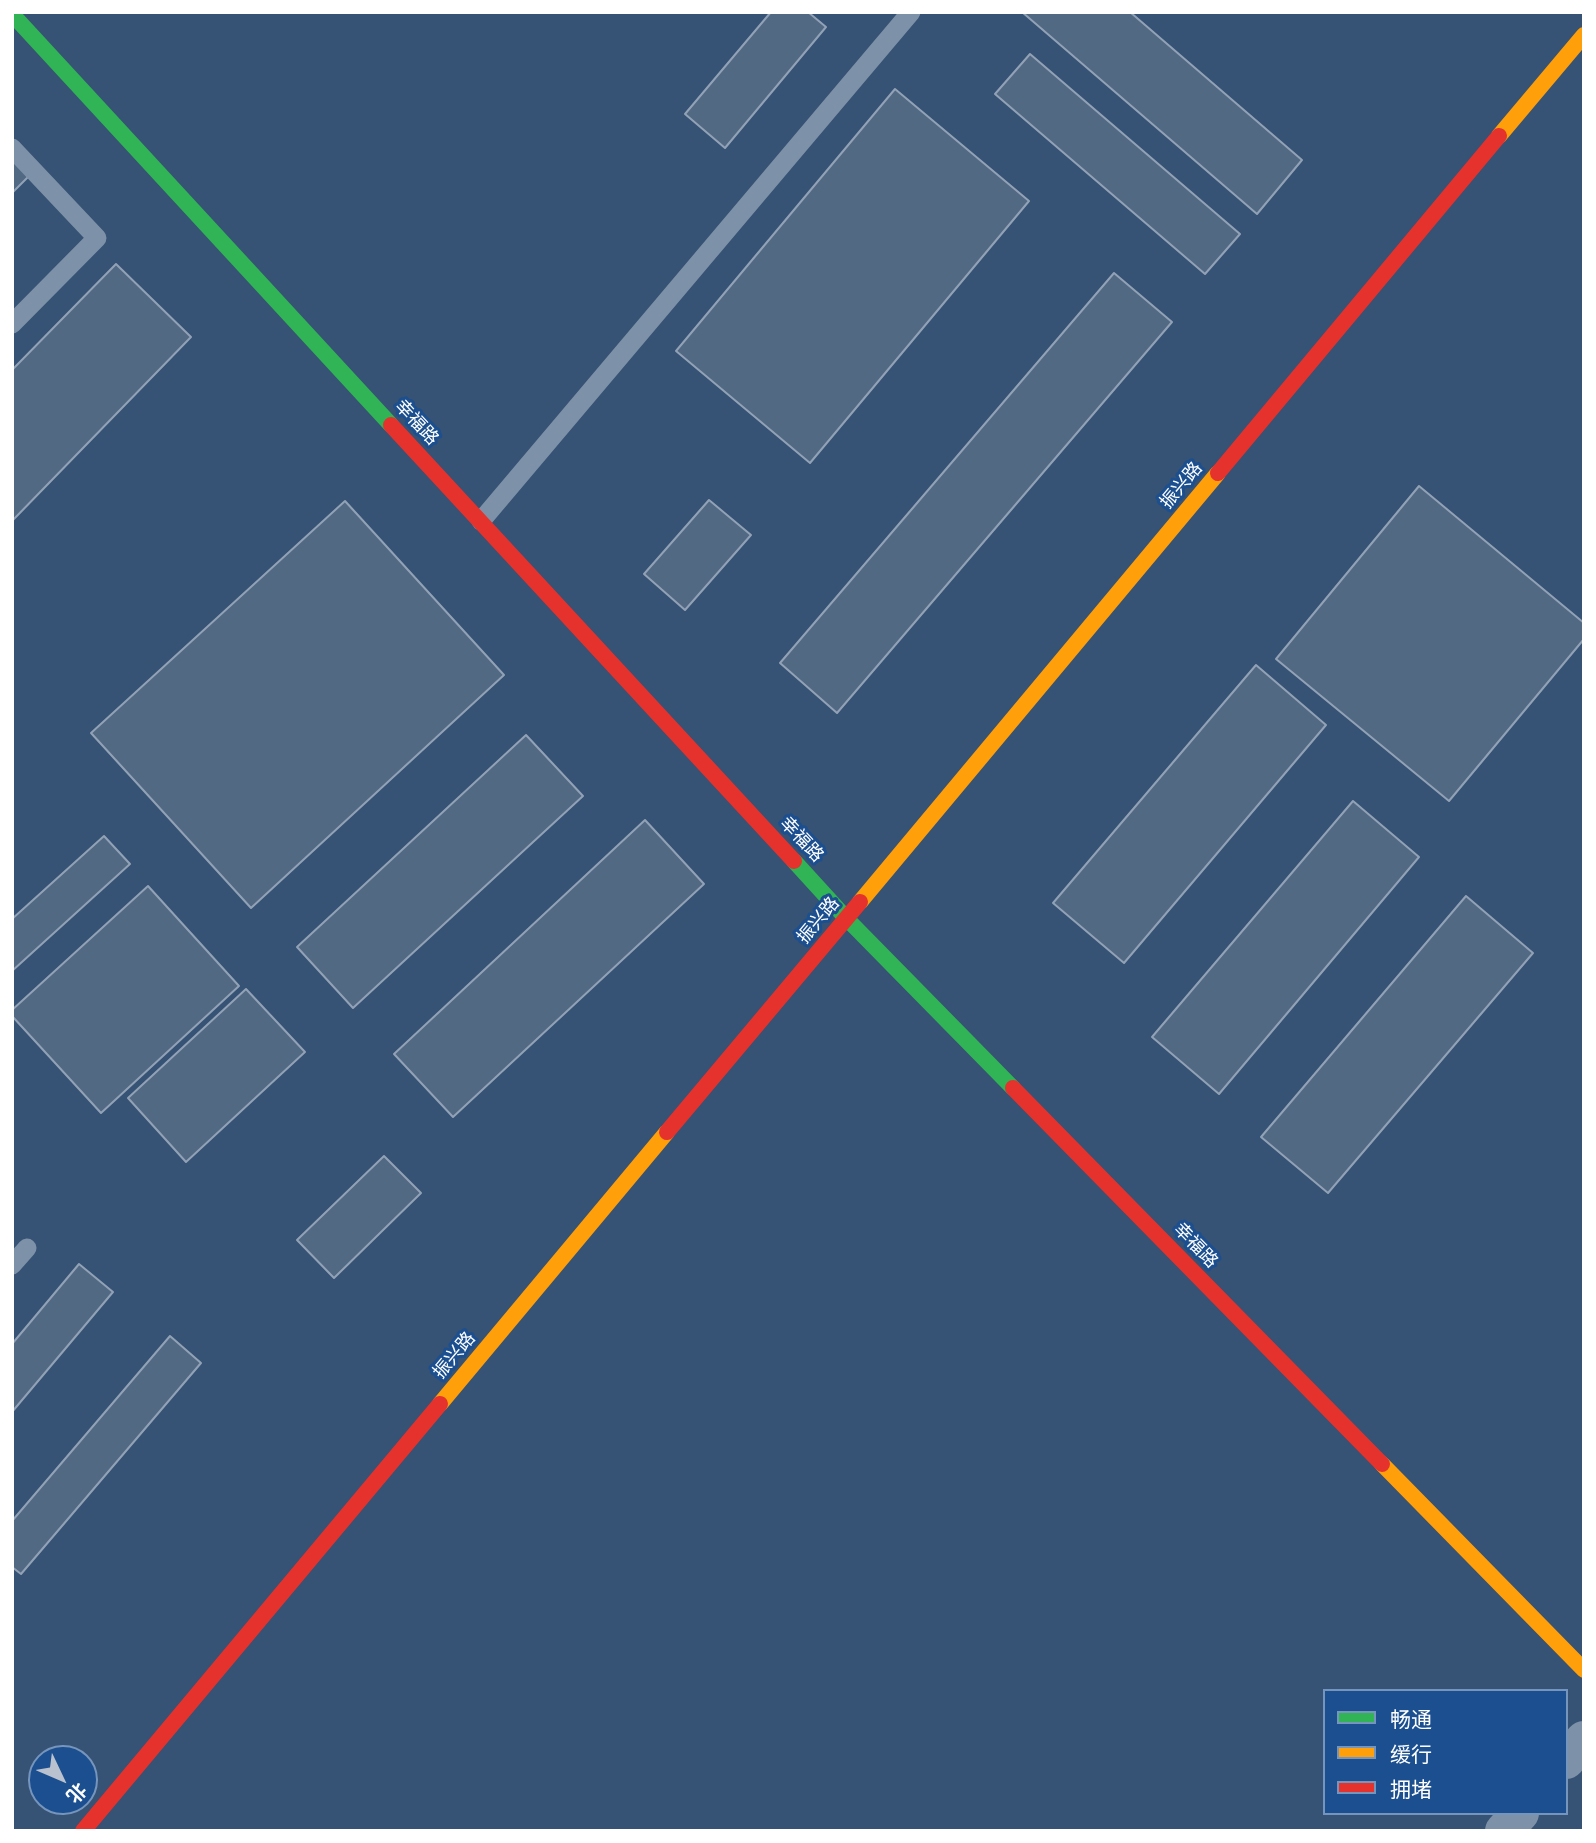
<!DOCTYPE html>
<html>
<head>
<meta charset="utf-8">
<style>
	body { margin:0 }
	#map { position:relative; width:1596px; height:1843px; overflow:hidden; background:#365274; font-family:"DejaVu Sans","Noto Sans SC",sans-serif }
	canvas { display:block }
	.frame { position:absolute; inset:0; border:14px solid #fff; pointer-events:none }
	.legend { position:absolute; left:1323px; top:1689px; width:245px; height:126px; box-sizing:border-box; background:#1b4f8f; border:2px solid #7695bc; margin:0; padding:9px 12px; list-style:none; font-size:21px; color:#fff }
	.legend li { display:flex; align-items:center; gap:14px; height:35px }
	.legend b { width:35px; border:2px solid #7695bc }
	.north { position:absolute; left:28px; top:1745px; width:70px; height:70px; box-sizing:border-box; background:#1b4f8f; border:2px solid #7695bc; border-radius:50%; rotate:134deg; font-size:19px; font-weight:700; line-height:28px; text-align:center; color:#fff }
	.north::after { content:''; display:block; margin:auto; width:24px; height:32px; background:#b9c2ce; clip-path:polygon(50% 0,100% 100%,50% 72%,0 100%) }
</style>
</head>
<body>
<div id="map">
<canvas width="1596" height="1843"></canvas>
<div class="frame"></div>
<ul class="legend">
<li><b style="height:9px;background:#30b455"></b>畅通</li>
<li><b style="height:9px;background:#ff9f0a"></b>缓行</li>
<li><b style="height:9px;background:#e5322d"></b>拥堵</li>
</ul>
<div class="north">北</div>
</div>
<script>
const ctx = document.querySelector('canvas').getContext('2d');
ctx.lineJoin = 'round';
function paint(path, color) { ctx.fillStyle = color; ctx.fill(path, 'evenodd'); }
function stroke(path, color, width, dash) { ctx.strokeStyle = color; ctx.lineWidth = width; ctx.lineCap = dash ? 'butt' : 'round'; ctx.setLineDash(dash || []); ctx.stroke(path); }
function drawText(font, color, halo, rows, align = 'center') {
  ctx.font = font + ' "DejaVu Sans","Noto Sans SC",sans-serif'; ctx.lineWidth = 6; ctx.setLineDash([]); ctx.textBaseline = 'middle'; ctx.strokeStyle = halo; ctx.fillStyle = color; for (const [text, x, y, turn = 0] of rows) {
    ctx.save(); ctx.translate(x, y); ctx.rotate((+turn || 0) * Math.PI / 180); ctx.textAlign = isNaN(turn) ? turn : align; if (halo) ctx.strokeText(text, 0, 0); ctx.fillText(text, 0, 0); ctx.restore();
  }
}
const building = new Path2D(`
	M771,12H808L826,27L725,148L685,114Z
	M1022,12H1130L1302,160L1257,214Z
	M1030,54L1240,234L1205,274L995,94Z
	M895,89L1029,201L810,463L676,351Z
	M12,158L30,175L12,193Z
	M116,264L191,337L12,521V370Z
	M1114,273L1172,322L837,713L780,663Z
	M1419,486L1584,623V639L1449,801L1276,659Z
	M709,500L751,535L685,610L644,574Z
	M345,501L504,675L251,908L91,733Z
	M1256,665L1326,725L1124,963L1053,903Z
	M526,735L583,796L353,1008L297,947Z
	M1353,801L1419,857L1219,1094L1152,1037Z
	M645,820L704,884L453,1117L394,1054Z
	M104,836L130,864L12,971V919Z
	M148,886L239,986L101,1113L12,1016V1010Z
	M1466,896L1533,953L1328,1193L1261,1137Z
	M246,989L305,1052L186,1162L128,1098Z
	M384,1156L421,1193L334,1278L297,1240Z
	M79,1264L113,1292L12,1412V1344Z
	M170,1336L201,1363L21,1574L12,1567V1521Z`);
paint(building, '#526984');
stroke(building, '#92a2b6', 2);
stroke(new Path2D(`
	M12,148L97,238L12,324
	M481,521L911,12
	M12,1265L27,1248`), '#7d92a8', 19);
stroke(new Path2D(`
	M1566,1760L1584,1740
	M1504,1831L1520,1813`), '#7d92a8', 38);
stroke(new Path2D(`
	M12,14L391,425
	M794,861L846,918L1013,1088`), '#30b455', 16);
stroke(new Path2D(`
	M1499,136L1584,35
	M860,902L1218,473
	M440,1404L667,1132
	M1382,1464L1584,1670`), '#ff9f0a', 16);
stroke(new Path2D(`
	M391,425L794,861
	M1218,473L1499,136
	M1013,1088L1382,1464
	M667,1132L860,902
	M83,1831L440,1404`), '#e5322d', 16);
drawText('18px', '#fff', '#1b4f8f', [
	["幸福路",416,423,47],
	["振兴路",1182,486,-50],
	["幸福路",801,840,47],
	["振兴路",819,921,-50],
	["幸福路",1195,1246,46],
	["振兴路",455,1356,-50]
]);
</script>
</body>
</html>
